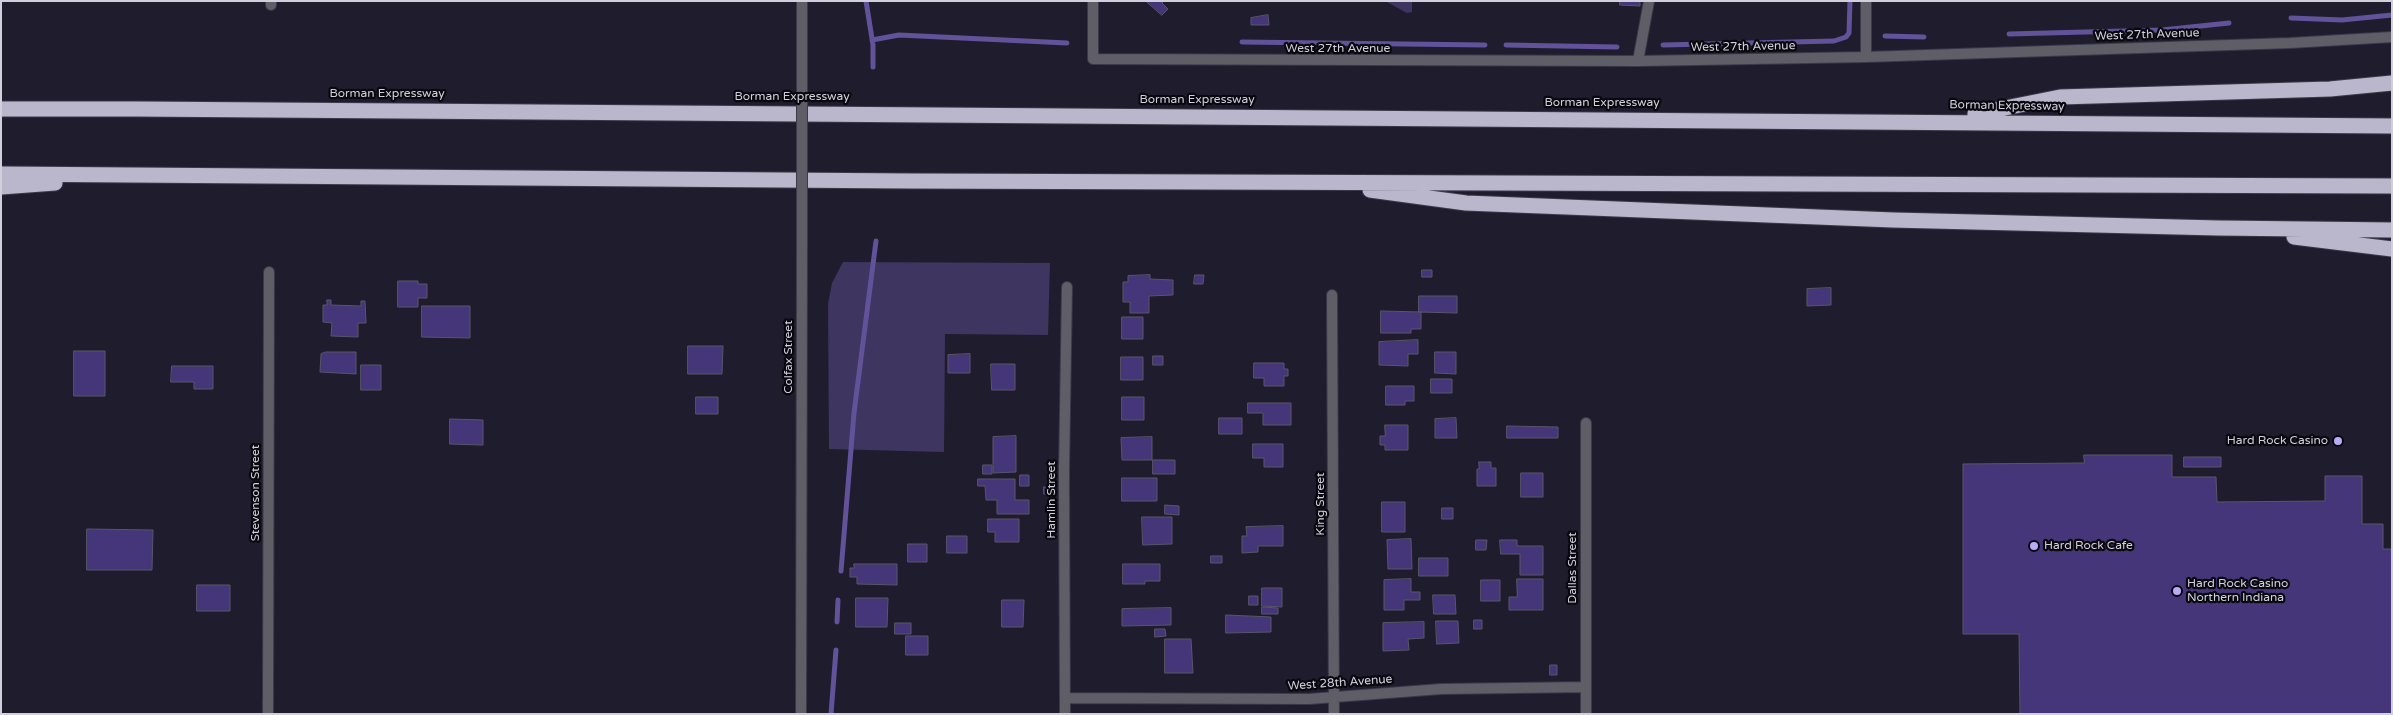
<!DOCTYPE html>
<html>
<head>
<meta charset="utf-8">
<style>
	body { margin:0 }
	#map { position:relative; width:2393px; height:715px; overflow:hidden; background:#1f1d2d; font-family:"Varela Round",sans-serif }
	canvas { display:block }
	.frame { position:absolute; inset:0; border:2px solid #d1cfdb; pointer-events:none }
</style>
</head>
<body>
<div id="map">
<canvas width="2393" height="715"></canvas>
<div class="frame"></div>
</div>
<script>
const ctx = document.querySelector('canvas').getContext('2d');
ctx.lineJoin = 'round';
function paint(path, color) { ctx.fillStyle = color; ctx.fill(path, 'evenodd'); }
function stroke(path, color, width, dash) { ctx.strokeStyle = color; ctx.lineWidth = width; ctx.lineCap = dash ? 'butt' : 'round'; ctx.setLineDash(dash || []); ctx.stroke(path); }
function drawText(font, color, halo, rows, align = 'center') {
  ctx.font = font + ' "Varela Round",sans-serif'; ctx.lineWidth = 4.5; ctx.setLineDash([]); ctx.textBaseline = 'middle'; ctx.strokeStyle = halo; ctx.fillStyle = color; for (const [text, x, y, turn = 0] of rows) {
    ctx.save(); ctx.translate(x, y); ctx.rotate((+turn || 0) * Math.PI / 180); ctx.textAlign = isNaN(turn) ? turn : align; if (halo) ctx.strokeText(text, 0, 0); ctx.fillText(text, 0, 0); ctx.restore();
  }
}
paint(new Path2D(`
	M1385,1H1412V12L1407,13Z
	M843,262L1050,263L1048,335L945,334L944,452L829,449L828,304L832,283Z`), '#3e3560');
stroke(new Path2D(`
	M866,1L873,45V67
	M2291,18L2342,20L2392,15
	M2009,34L2162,30L2229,23
	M1885,36L1924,37
	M872,40L899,35L1067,43
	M1242,42L1485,45
	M1506,45L1617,47
	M1663,45L1834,41L1846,37L1849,33L1850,1
	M841,571L854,413L876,241
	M837,622L838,600
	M831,714L836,650`), '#615299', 5);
const building = new Path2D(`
	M1146,1H1164L1162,3L1168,9L1162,15Z
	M1620,1H1640V6L1620,5Z
	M1268,15L1269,25H1251V18Z
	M1422,270H1432V277H1422Z
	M1150,275V279L1173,280V295L1149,296V313H1130V302H1123V282H1128V276Z
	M1195,275H1204L1203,284H1194Z
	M398,281H418V284H427V298H418V307H398Z
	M1831,288V305L1807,306V289Z
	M1419,296H1457V313L1419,312Z
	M327,300H331V305L361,306V301H365L366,323H358V337L331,336L332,323L323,322V305H327Z
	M422,306H470V338L422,337Z
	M1381,311L1421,312V329H1411V333H1381Z
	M1122,317H1143V339H1122Z
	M1418,340V354H1408V366L1379,365V342Z
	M688,346H723L722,374H688Z
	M74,351H105V396H74Z
	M326,352H356V374L320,372L321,354Z
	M1435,352H1456V374L1435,373Z
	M970,354V373H948V355Z
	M1153,356H1163V365H1153Z
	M1121,357H1143V380H1121Z
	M1254,363H1284V369H1288V376H1284V386H1264V378H1254Z
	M991,364H1015V390H992Z
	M361,365H381V390H361Z
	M172,366H213V389H194V382H171Z
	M1431,379H1452V393H1431Z
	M1386,386H1414V401H1405V405H1386Z
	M696,397H718V414H696Z
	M1122,397H1144V420H1122Z
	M1248,403H1291V425H1263V413H1248Z
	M1219,418H1242V434H1219Z
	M1456,418L1457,438H1435V419Z
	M450,419L483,420V445L450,444Z
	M1385,425H1408V450H1385V445H1380V436H1385Z
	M1507,426L1558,427V438H1507Z
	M1016,436V472L993,473V437Z
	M1152,437V460H1122L1121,438Z
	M1253,444H1283V467H1264V458H1253Z
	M2084,455H2172V477H2216L2217,502L2325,501V476H2362V524H2383V549H2392V714H2020L2019,634H1963V464L2084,463Z
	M2184,457H2221V467H2184Z
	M1153,460H1175V474H1153Z
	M1479,462H1491V468H1496V486H1477V469H1479Z
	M983,465H992V474H983Z
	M1521,473H1543V497H1521Z
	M1020,475H1029V486H1020Z
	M1122,478H1157V501H1122Z
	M978,479H1015V500H1029V514H997V500H986L985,486H978Z
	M1044,487H1051V495L1044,494Z
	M1382,502H1405V532H1382Z
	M1165,505L1179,506V515L1165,514Z
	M1442,508H1453V519H1442Z
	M1142,517H1172V544L1143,545Z
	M988,519H1019V542H995V532H988Z
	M1283,526V546H1258V552L1242,553V536H1247L1246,527Z
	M87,529L153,530L152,570H87Z
	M947,536H967V553H947Z
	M1411,539L1412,569H1388L1387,540Z
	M1476,540H1487L1486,550H1476Z
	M1500,540H1517V546H1543V575H1520V554H1501Z
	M908,544H927V562H908Z
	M1211,556H1222V563H1211Z
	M1419,558H1448V576H1419Z
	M854,564H897V585L857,584V577H850V568H854Z
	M1123,564H1160V581H1145V584H1123Z
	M1411,579V592H1420V600H1404V610H1384V580Z
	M1517,579H1543V610H1509V597H1517Z
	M1481,580H1500V601H1481Z
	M197,585H230V611H197Z
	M1262,588H1282V607L1262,606Z
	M1433,595H1455L1456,614H1434Z
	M1249,596H1258V605H1249Z
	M856,598H888L887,627H856Z
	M1002,600H1024L1023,627H1002Z
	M1262,607L1278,608V614H1262Z
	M1171,608V625L1122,626V609Z
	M1226,615L1271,617V632L1226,633Z
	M1474,620H1482V629H1474Z
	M1436,621H1458L1459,643L1437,644Z
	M1424,622V638L1408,639L1409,650L1383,651V623Z
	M895,623H911V634H895Z
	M1155,629H1165L1166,636L1155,637Z
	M906,636H928V655H906Z
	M1165,639H1191L1193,673H1165Z
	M1550,665H1557V675H1550Z`);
paint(building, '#453579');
stroke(building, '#585669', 1);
const minor = new Path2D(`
	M271,1V5
	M1093,1V59L1638,61L1866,57L2290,43L2392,37
	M1866,1V57
	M1638,61L1649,1
	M1332,295L1334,714
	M1065,698L1309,699L1441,689L1586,687
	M268,714L269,272
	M1065,714L1064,472L1067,287
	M1586,714V423`);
const tertiary = new Path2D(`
	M802,47V1
	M801,714L802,247`);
const motorway = new Path2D(`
	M1,109C798,108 1595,116 2392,126
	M1975,114L2060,97L2330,89L2392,83
	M1,174L910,181L2392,186
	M1,187L55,183
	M1370,190L1466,203L1893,220L2218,228L2392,230
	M2294,237L2392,249`);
stroke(minor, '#3b3949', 12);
stroke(tertiary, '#3b3949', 12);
stroke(motorway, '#3b3949', 17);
stroke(minor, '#5f5e67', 10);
stroke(tertiary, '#5f5e67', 10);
stroke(motorway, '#bab7cd', 15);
const tertiaryBridge = new Path2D(`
	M802,47V247`);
stroke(tertiaryBridge, '#3b3949', 12, []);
stroke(tertiaryBridge, '#5f5e67', 10);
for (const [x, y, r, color] of [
	[2338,441,5,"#b8abf7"],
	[2034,546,5,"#b8abf7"],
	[2177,591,5,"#b8abf7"]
]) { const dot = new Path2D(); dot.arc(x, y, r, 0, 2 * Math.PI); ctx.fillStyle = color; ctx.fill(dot); stroke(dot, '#09080f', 2); }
drawText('12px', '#d1cfdb', '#09080f', [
	["West 27th Avenue",2147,35,-2],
	["West 27th Avenue",1743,47,-1],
	["West 27th Avenue",1338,49],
	["Borman Expressway",387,94],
	["Borman Expressway",792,97],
	["Borman Expressway",1197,100],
	["Borman Expressway",1602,103],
	["Borman Expressway",2007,106,1],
	["Colfax Street",789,357,-90],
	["Stevenson Street",256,493,-90],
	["Hamlin Street",1052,500,-90],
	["King Street",1321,504,-90],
	["Dallas Street",1573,568,-90],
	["West 28th Avenue",1340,683,-4]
]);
drawText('12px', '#d1cfdb', '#09080f', [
	["Hard Rock Casino",2328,441,"right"],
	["Hard Rock Cafe",2044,546],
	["Hard Rock Casino",2187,584],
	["Northern Indiana",2187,598]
], 'left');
</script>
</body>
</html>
